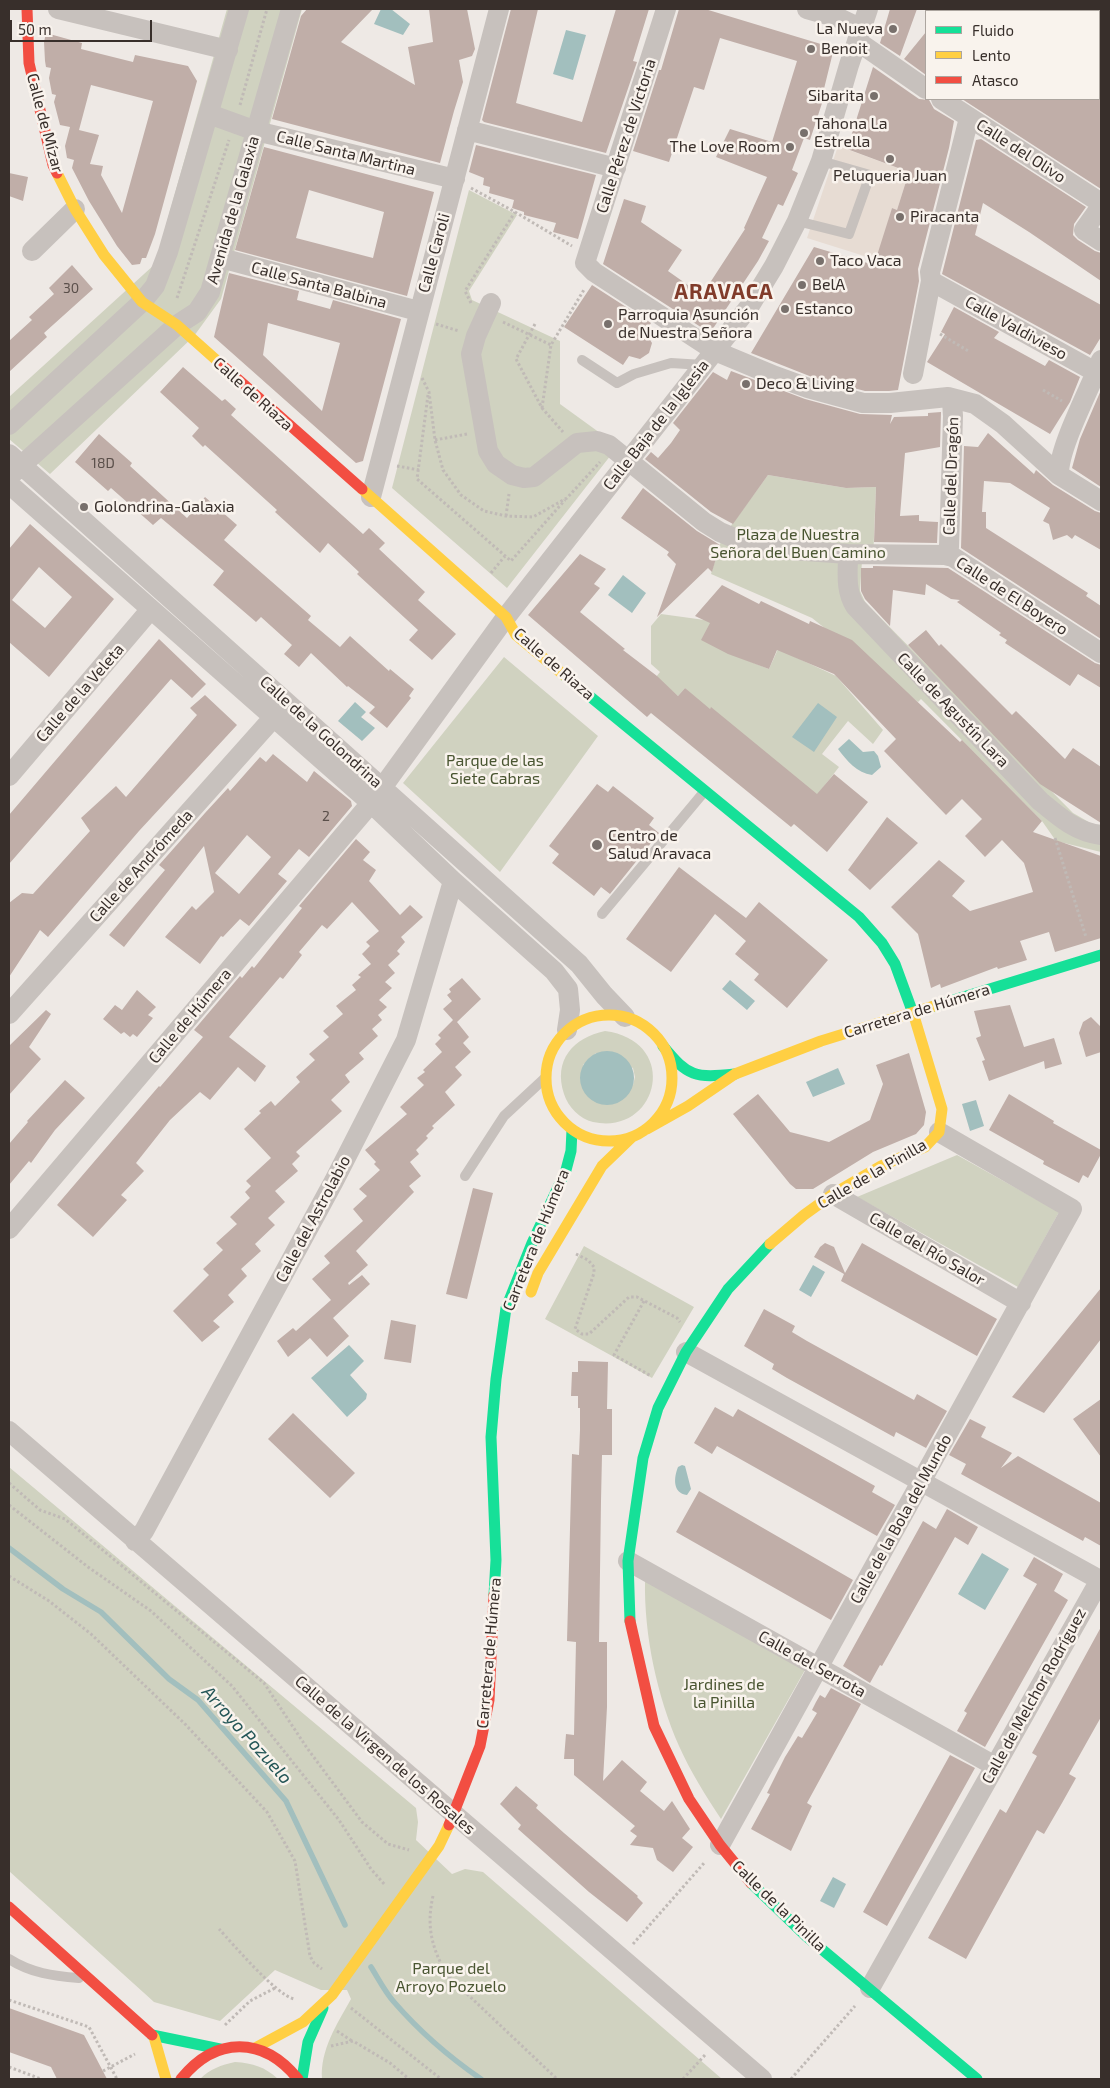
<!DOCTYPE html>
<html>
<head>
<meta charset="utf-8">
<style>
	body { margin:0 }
	#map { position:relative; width:1110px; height:2088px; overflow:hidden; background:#eee9e5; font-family:"Exo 2",sans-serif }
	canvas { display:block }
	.frame { position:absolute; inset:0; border:10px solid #382f2b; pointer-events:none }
	.legend { position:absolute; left:925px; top:10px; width:175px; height:90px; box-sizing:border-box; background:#f9f3ed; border:1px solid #aca59f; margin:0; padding:6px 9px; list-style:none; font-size:15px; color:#382f2b }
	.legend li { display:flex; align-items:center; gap:10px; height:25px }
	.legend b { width:25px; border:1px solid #aca59f }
	.scale { position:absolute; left:10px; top:20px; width:142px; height:22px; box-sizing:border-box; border:2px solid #382f2b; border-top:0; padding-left:6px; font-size:15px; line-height:18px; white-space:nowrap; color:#382f2b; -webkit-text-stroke:4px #f9f3ed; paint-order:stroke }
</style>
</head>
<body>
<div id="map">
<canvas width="1110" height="2088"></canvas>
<div class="frame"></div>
<ul class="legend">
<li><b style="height:6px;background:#16e098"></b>Fluido</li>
<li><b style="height:6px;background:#ffcf43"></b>Lento</li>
<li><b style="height:6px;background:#f24e42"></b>Atasco</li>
</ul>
<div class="scale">50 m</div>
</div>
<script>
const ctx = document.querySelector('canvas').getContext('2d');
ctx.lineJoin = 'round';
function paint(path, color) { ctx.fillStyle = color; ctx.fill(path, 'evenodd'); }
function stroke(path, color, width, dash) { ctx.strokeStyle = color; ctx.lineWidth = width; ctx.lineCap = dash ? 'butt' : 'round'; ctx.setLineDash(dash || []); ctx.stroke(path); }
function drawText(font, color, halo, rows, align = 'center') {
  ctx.font = font + ' "Exo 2",sans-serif'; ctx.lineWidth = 5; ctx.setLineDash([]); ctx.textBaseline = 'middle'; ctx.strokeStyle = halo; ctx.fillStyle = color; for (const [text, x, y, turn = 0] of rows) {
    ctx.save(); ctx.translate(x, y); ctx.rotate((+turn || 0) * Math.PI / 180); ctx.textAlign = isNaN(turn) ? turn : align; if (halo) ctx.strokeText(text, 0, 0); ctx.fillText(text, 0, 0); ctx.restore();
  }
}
paint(new Path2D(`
	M227,9H302L221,299L194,336L50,474L9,439V397L155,264Z
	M469,190L517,215L469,291L472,300L560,341V404L618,446L507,588L392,488Z
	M768,475L846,488L876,487L873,561H862L860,591L865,602L1073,813L1101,829V852L1056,841L1042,821L921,699L918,702L812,618L711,574L722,538Z
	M661,614L712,621L741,658L769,669L778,649L836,676L883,730L873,744L848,721L822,754L839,767L811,803L711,708L707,713L685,688L678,696L656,677L660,672L651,664V626Z
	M504,657L598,736L500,872L403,783Z
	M605,1031C681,1041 659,1136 593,1122C580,1119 568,1107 564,1094C553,1060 573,1038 605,1031ZM596,1053L633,1068L635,1077L633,1085L583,1065Z
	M957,1155L1059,1212L1018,1287L857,1197Z
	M584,1246L694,1307L652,1378L545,1319Z
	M9,1467L416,1808L418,1822L416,1840L452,1874L465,1869L483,1872L722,2079H322C320,2050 337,2024 351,1999L347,1990H321L275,1970L220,2021L154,2002L9,1871Z
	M645,1581L805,1670L721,1819C706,1796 690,1771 679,1746C657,1696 644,1635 645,1581Z
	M235,2062C253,2063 265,2067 278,2079H200C210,2069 221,2065 235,2062Z`), '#d0d2c0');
paint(new Path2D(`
	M838,146L909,172L897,210L892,208L877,260L807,238Z`), '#e7dcd3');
paint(new Path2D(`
	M381,9H391L410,24L403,35L374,24Z
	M566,30L586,35L573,80L553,74Z
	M623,575L646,593L632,613L608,595Z
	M355,702L366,712L361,717L375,728L362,741L338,721Z
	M818,703L837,717L814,752L792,737Z
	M849,739L863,752L874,751L878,756L881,767L872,775C857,773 847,761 838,749Z
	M730,980L755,1001L747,1010L722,989Z
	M580 1078a27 27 0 1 1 54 0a27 27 0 1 1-54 0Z
	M838,1068L845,1084L813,1097L806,1082Z
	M976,1100L984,1126L970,1131L962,1104Z
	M813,1265L825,1272L811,1297L799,1290Z
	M349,1345L364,1361L350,1375L367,1394L366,1399L347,1417L311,1378Z
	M682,1465L685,1466L691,1489L687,1495C672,1493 674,1477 678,1467Z
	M982,1553L1009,1569L985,1610L958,1594Z
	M833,1877L846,1884L834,1908L820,1901Z`), '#a2bfbe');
stroke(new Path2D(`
	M9,1548L63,1589L101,1612L169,1679L198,1700L286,1801L345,1925
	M371,1967C378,1978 385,1992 394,2002C420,2032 449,2057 481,2079`), '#a2bfbe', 5.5);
paint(new Path2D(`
	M307,9H373L341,42L415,85L408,47L433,42L429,9H467L475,49L472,56L459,60L463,82L454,111L440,163L272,119L301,16Z
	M511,9H538L516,103L582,122L616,9H649L633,61L637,62L606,153L484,122L482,120Z
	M679,9H705L834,48L822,97H824L810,140L804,138L792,170L798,173L783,206L778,204L762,238L769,241L758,261L710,333L603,264L624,199L646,206L641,222L682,250L668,271L702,295L745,229L744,228L767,177L716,157L730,129L772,142L797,61L720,38L704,90L694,87L669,162L633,151L659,70H661Z
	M890,9H917L900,56L880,43Z
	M926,32V75L904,59Z
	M46,33L82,43L81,49L133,62L135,55L188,66L197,81L155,234L146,258H142L140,264L132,265L117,246L89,201L72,168L74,160L67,158L65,146L70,127L60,125L54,102L56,95L52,94L49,78L51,68L46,67L45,61L44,42ZM91,85L153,101L122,213L101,175L103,166L90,164L99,135L79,130Z
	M873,67L919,99L929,100L934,109L954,121L949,148L918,269L919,281L898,390L889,391H865L812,377L751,353L814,247L874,265L892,208L897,210L909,172L847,149Z
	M962,99H1101V189Z
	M981,139L1086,207L1074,224L1073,235L1078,240L1095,251L1101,253V281L1029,232L983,203L975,235L1101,305V337L1090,355L942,274L976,140Z
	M476,145L596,175L578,239L553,232L556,223L524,215V212L512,208L514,200L489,193L490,187L483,185L484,178L469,172Z
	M264,147L434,192L407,296L235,250ZM309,190L384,212L373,258L296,238Z
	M9,173L28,177L23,201L9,196Z
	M72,265L93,289L44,333L47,337L9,372V341L32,320L29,317L54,294L49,288Z
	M229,273L299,291L297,300L330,309L333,300L401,319L363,461L356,463L214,337ZM268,323L340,343L322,411L263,355Z
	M592,285L651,323L645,332L652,343L649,353L640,359L629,356L623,365L564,327Z
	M954,307L999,332L994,338L1045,366L1049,360L1080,377L1070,402L1050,434L927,362L945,334L941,332Z
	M183,367L222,401L225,399L236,409L231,415L363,534L369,528L385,543L379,549L425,592L418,600L456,634L432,660L409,640L418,630L357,574L359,572L328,543L320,553L275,512L277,510L205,445L203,447L192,436L199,428L160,392Z
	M731,371L805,399L860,414L892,415L890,424L894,417L928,416V413L941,412L940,447L905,453L900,516L919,515V521L938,522L937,543L874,542L876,487L846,488L768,475L733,524L711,512L645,459L651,452L658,458L671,443L680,430L673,423L713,372L727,380Z
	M1101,390V487L1072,468L1080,439Z
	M988,433L1034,474L1036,470L1053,485L1095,511L1101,513V550L1075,535L1072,539L1067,535L1053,540L1049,524L1043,521L1050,508L1010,483L984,481L982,512H986V528L1088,593L1086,596L1101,606V639L961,548L964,446L978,447Z
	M99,434L132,463L130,466L187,518L205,497L237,525L224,540L311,616L308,620L340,647L350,636L389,671L390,669L414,689L409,696L411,698L387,728L369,713L375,707L348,686L347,687L311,653L299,667L284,654L292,645L261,617L256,622L213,585L224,571L161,518L153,525L111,488L108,491L75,462Z
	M643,488L697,531L720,545L712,572L708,568L657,617L676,564L667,555L669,552L621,518Z
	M30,524L114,599L49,677L9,642V549ZM39,567L72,597L45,628L12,600Z
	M580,554L606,569L594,584L600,588L580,612L625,649L623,650L657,676L678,696L685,688L710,709L711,707L817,794L834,774L868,802L827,852L794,824L791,827L651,713L647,717L528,615Z
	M873,566L948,568L1095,663L1101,665V688L1078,674L1070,686L1005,643L1007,640L999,635L1001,633L957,602L960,600L951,599L926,584L925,595L893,590L890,626L865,599L861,591V568H873Z
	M722,585L759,604L761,601L809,624L810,621L852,640L960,742L962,740L1042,821L1033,832L1101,856V938L1055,952L1049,932L1020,941L1027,960L998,969L997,967L941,988L940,984L931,988L918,934L891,907L939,860L965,881L952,896L970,911L1033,892L1024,863L1002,840L985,857L965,836L982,819L962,799L946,815L884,751L896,739L834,674L777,650L769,669L728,654L701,640L710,623L695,616Z
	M926,630L939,646L941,644L1012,715L1016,711L1065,759L1073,748L1101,767V823L1040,784L908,645Z
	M159,639L206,684L192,698L171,679L9,864V815Z
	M205,695L237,725L139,831L48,937L40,930L9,977V903L22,893L33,894L90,831L81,818L116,786L126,797L197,715L190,708Z
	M273,754L307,782L314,771L351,801L352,806L309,857L299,849L278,874L287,881L249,926L240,919L223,937L221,936L200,964L165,937L192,906L196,910L214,892L204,846L124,947L109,935L165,870L159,865L205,813L228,788L230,791L260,757L266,762ZM247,835L271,857L239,894L215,873Z
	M597,784L608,792L613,786L654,818L649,825L659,833L610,894L601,887L594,896L552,863L559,854L549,846Z
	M887,817L918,843L870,890L848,870Z
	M356,839L370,852L363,860L376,870L369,881L400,915L410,905L423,917L401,937L405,942L397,951L400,954L388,965L395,973L385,982L392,988L379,1000L387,1007L378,1015L382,1020L372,1029L378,1036L359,1053L364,1059L345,1075L350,1082L331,1100L342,1111L296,1152L300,1156L292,1164L298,1171L275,1191L285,1202L268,1218L275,1225L255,1244L261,1251L241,1269L247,1276L228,1295L234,1302L213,1321L220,1327L202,1342L173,1311L209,1275L203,1269L223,1250L216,1243L237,1224L230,1217L250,1198L245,1192L251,1186L246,1181L271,1158L244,1129L261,1113L259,1111L271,1101L275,1106L300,1082L296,1077L315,1060L309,1054L329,1037L323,1031L343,1014L336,1006L356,990L352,985L361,977L358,975L371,964L362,954L370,946L366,942L379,931L352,902L327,929L322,925L299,952L302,955L283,979L280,977L229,1037L266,1066L255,1082L238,1067L210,1100L200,1092L170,1120L136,1163L144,1171L121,1195L127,1200L93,1237L57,1205L159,1086L160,1087L203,1037L194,1030L240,976L242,978L252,966L254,968L302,908L299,906Z
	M679,867L746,918L759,902L828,960L787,1008L754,980L759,974L735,954L746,941L715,914L671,972L626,939Z
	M462,978L481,999L457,1022L469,1037L463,1043L471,1052L455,1067L462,1075L445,1092L455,1105L432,1126L434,1128L426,1136L428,1138L416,1150L419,1154L410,1162L421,1176L409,1186L414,1192L356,1251L368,1265L348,1283L349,1285L362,1275L370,1284L333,1318L349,1336L327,1357L310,1338L288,1357L277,1341L293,1328L296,1331L331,1300L312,1279L330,1263L324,1256L363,1221L353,1209L367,1196L359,1189L380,1170L374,1164L376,1162L365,1150L407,1114L400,1107L424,1085L417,1078L425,1072L423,1070L442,1052L435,1044L441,1038L438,1035L453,1020L443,1009L452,1001L447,995L451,992L449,989Z
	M137,990L156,1007L148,1015L153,1018L137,1037L133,1034L130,1037L124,1032L121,1034L103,1019L115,1005L122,1010Z
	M1010,1005L1024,1047L1054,1038L1062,1064L1045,1069L1044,1061L989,1081L982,1061L985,1060L976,1038L981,1036L974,1011Z
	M46,1010L51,1014L29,1047L41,1059L9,1095V1046Z
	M1091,1017L1101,1027V1052L1086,1057L1079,1033L1083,1022Z
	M909,1053L926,1112L924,1125L916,1134L873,1152L813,1189H796L790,1184L733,1114L758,1094L790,1132L829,1142L870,1120L883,1084L876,1065Z
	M65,1080L85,1098L55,1130L31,1163L29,1161L9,1185V1144L28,1122L27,1121Z
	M1009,1094L1054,1121L1053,1123L1101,1150V1154L1088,1178L1083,1175L1079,1183L1043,1164L1044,1161L989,1130Z
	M473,1188L493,1193L467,1299L446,1294Z
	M825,1243L834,1247L845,1273L862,1243L997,1319L977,1356L841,1281L844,1274L814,1257L820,1247Z
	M1101,1288V1339L1044,1413L1012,1397Z
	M764,1309L795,1326L792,1332L807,1341L914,1400L917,1394L947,1411L926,1448L896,1432L894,1437L787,1378L772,1369L774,1364L744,1346Z
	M391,1320L416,1325L411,1363L384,1359Z
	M578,1361L608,1362L607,1409H612V1455H602L601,1501L599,1642H607V1707L603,1781L622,1760L647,1782L640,1791L664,1811L672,1801L690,1829L682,1838L693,1847L673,1872L657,1860L653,1848L630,1845L637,1836L630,1831L635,1826L574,1775V1759H564L566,1734L574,1735L576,1642L567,1641L572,1454L579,1455L580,1430V1408H578V1396H571L572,1372H578Z
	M1101,1399V1457L1073,1419Z
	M715,1407L733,1417L738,1409L875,1486L872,1492L895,1505L877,1536L717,1446L712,1454L694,1443Z
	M293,1413L355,1473L330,1498L268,1439Z
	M970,1419L986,1427L981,1437L1012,1453L1001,1468L1018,1456L1101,1503V1546L1085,1537L1083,1541L961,1474L966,1464L949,1455Z
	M699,1491L853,1580L831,1620L676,1532Z
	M947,1509L978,1527L968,1545L955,1537L882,1666L880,1665L870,1683L843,1666L923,1521L936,1529Z
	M1034,1557L1063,1574L1054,1591L1068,1600L985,1747L957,1731L967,1713L964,1711L1037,1584L1023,1576Z
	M1101,1627V1717L1069,1774L1076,1778L1062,1803L1044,1834L1037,1830L966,1959L928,1938L1000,1809L1006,1813L1037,1756L1032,1753Z
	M831,1688L861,1704L807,1803L812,1806L791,1851L751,1829L770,1794L767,1793L785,1757L798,1736L802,1738L817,1713L812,1710L816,1702L820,1695L825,1698Z
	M950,1755L975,1768L887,1926L863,1912Z
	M516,1786L538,1805L536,1808L564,1833L638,1896L637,1897L643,1903L627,1922L589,1892L518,1829L521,1825L500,1804Z
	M9,2008L84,2035L107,2079H57L51,2067L9,2052Z`), '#c0aea8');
stroke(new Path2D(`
	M240,105L267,9
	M471,188L515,212L572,246
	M177,298L229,140
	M471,303L465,291L515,212
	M503,322L551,345
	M436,324L459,331
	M535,324L516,359L542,408L563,432
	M940,334L970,352
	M422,378L429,392L435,440L443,470L461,495L484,511L506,516L533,517L567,498L600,462
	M1043,390L1062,401
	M428,395L417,479L511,561L565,500
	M542,408L551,345L585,288
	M435,440L467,434
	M397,466L419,470
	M506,516L509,494
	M491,573L505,556
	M1055,838L1086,937
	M576,1254L588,1260L594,1267V1273L575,1329L582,1334H589L629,1297H637L677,1318L680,1322
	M644,1301L614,1355L651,1376
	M9,1483L40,1510L65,1519L264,1683L307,1748L362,1822L388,1844L409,1850
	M9,1505L88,1567L151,1611L232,1686L339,1820L371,1869L385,1885
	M9,1576L49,1601L91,1634L185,1724L267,1812L295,1861L310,1956L314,1963L322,1969
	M433,1896C426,1927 432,1947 446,1974L557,2079
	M219,1929C234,1945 275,1994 294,1999
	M633,1944L705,1862
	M9,2000L89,2027L117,2079
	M351,2008L441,2079
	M225,2025L250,2001L277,1987
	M337,2031L352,2041
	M331,2046L353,2041L390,2063L409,2079
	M9,2067L41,2079
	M103,2071L135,2054
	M683,2079L705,2055
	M791,2079L855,2006`), '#c0bab6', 3, [2.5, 2.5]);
stroke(new Path2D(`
	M1010,9L1014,11
	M1099,64L1101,65
	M797,221L849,234L870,175L821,161
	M582,360L617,383L634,374L671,363L703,365
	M602,914L704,792
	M465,1176L504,1116L545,1078
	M9,1959C31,1973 53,1976 79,1978`), '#c7c1bd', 10);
stroke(new Path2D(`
	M58,9L228,50
	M666,9L585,263L594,272L715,351L775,376L808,388L863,403H890L948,397L975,404L1003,424L1059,475L1101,501
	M807,9L839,18L862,29
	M857,41L926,89
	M941,99L1101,203
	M209,114L256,131L455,179
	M969,118L930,272L931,281L1101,375
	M467,130L616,168
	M1099,209L1084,230L1101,241
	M32,251L75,209
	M221,258L418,311
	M491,303L476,336L471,354L488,451L496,464L512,475L524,478L534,477L577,443L597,441L609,445L704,522L720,532L739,540L763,548L848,554L945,555L953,557L1101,653
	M913,374L931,281
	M9,425L142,302L155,286L168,252L239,9
	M9,454L579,964L604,995L625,1017
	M13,473L177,325L197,312L210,292L291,9
	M1059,475C1058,448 1090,389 1101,360
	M9,484L371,803L453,881L554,971L568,989L570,1010L567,1030
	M371,497L499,9
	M848,554C848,572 845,590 855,606L1040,801C1059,817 1076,832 1101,835
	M945,555L949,547L953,416L952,401L948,397
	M9,776L151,609
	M9,1014L273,718
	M833,1194L1021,1303
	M9,1229L371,803L506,617L749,307L774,266L797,221L821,161L849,65L868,9
	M686,1352L1100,1580L870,1988
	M9,1431L762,2079
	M135,1541L144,1531L334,1181L406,1040L453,881
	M628,1561L995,1766
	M720,1845L1072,1209L939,1132`), '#c7c1bd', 20);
stroke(new Path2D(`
	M565,676L859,917L882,943L895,964L914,1016
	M934,1006L1101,955
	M663,1046C688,1077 695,1078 735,1074
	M494,1595L496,1560L491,1437L496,1379L506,1308L532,1243L566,1170L571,1151L572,1130
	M630,1621L628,1561L643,1458L658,1408L686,1352L728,1289L770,1244
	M751,1883L806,1936L977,2079
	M152,2035L220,2049
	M302,2079L308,2042L323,2008`), '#16e098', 11);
stroke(new Path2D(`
	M57,173L75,209L104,255L142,302L177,325L223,366
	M362,489L506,617L516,635L565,676
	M546 1078a63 63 0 1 1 126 0a63 63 0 1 1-126 0Z
	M647,1129L688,1106L735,1074L821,1041L934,1006
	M770,1244L804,1215L833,1194L881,1166L925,1147L939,1132L942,1109L914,1016
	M531,1292L538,1273L602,1166L632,1137
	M154,2037L166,2079
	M255,2048L303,2022L332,1995L439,1846L449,1825`), '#ffcf43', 11);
stroke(new Path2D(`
	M27,9L29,63L53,165L57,173
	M223,366L362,489
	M630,1621L654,1726L689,1799L720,1845L751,1883
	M449,1825L480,1746L489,1700L494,1595
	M9,1907L152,2035
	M181,2079C216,2036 263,2036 298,2079`), '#f24e42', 11);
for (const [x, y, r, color] of [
	[893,29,5,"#78706c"],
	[811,49,5,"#78706c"],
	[874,96,5,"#78706c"],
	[804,133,5,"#78706c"],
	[790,147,5,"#78706c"],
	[890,159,5,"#78706c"],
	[900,217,5,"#78706c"],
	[820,261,5,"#78706c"],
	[802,285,5,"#78706c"],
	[785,309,5,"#78706c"],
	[608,324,5,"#78706c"],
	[746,384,5,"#78706c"],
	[84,507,5,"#78706c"],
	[597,845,6,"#78706c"]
]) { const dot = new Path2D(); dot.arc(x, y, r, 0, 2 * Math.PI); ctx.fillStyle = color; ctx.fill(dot); stroke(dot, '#f9f3ed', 2); }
drawText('14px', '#5a4f4a', null, [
	["30",71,288],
	["18D",103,463],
	["2",326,816]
]);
drawText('16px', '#382f2b', '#f9f3ed', [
	["La Nueva",883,29,"right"],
	["Benoit",821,49],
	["Sibarita",864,96,"right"],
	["Tahona La",814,124],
	["Estrella",814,142],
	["The Love Room",780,147,"right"],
	["Peluqueria Juan",890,176,"center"],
	["Piracanta",910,217],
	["Taco Vaca",830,261],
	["BelA",812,285],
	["Estanco",795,309],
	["Parroquia Asunción",618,315],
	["de Nuestra Señora",618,333],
	["Deco & Living",756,384],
	["Golondrina-Galaxia",94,507],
	["Centro de",608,836],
	["Salud Aravaca",608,854]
], 'left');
drawText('16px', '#382f2b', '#f9f3ed', [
	["Calle de Mízar",45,123,75],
	["Calle Pérez de Victoria",626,136,-72],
	["Calle del Olivo",1021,151,33],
	["Calle Santa Martina",346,153,14],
	["Avenida de la Galaxia",233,210,-74],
	["Calle Caroli",434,253,-75],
	["Calle Santa Balbina",319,285,15],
	["Calle Valdivieso",1016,328,29],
	["Calle de Riaza",253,394,42],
	["Calle Baja de la Iglesia",656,425,-52],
	["Calle del Dragón",951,476,-88],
	["Calle de El Boyero",1012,596,33],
	["Calle de Riaza",554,664,41],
	["Calle de la Veleta",80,693,-49],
	["Calle de Agustín Lara",953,710,46],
	["Calle de la Golondrina",321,732,42],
	["Calle de Andrómeda",141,866,-48],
	["Carretera de Húmera",917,1011,-17],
	["Calle de Húmera",190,1016,-50],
	["Calle de la Pinilla",872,1174,-30],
	["Calle del Astrolabio",313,1219,-62],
	["Carretera de Húmera",536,1240,-68],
	["Calle del Río Salor",927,1249,30],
	["Calle de la Bola del Mundo",901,1519,-61],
	["Carretera de Húmera",489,1653,-85],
	["Calle del Serrota",812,1664,29],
	["Calle de Melchor Rodríguez",1034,1696,-61],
	["Calle de la Virgen de los Rosales",385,1755,41],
	["Calle de la Pinilla",779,1906,44]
]);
drawText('16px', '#495531', '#f9f3ed', [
	["Plaza de Nuestra",798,535],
	["Señora del Buen Camino",798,553],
	["Parque de las",495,761],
	["Siete Cabras",495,779],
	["Jardines de",724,1685],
	["la Pinilla",724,1703],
	["Parque del",451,1969],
	["Arroyo Pozuelo",451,1987]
]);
drawText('italic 18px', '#245657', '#f9f3ed', [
	["Arroyo Pozuelo",247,1735,48]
]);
ctx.letterSpacing = '1px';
drawText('bold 21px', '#813b2a', '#f9f3ed', [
	["ARAVACA",724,292]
]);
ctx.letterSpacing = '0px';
</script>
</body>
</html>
